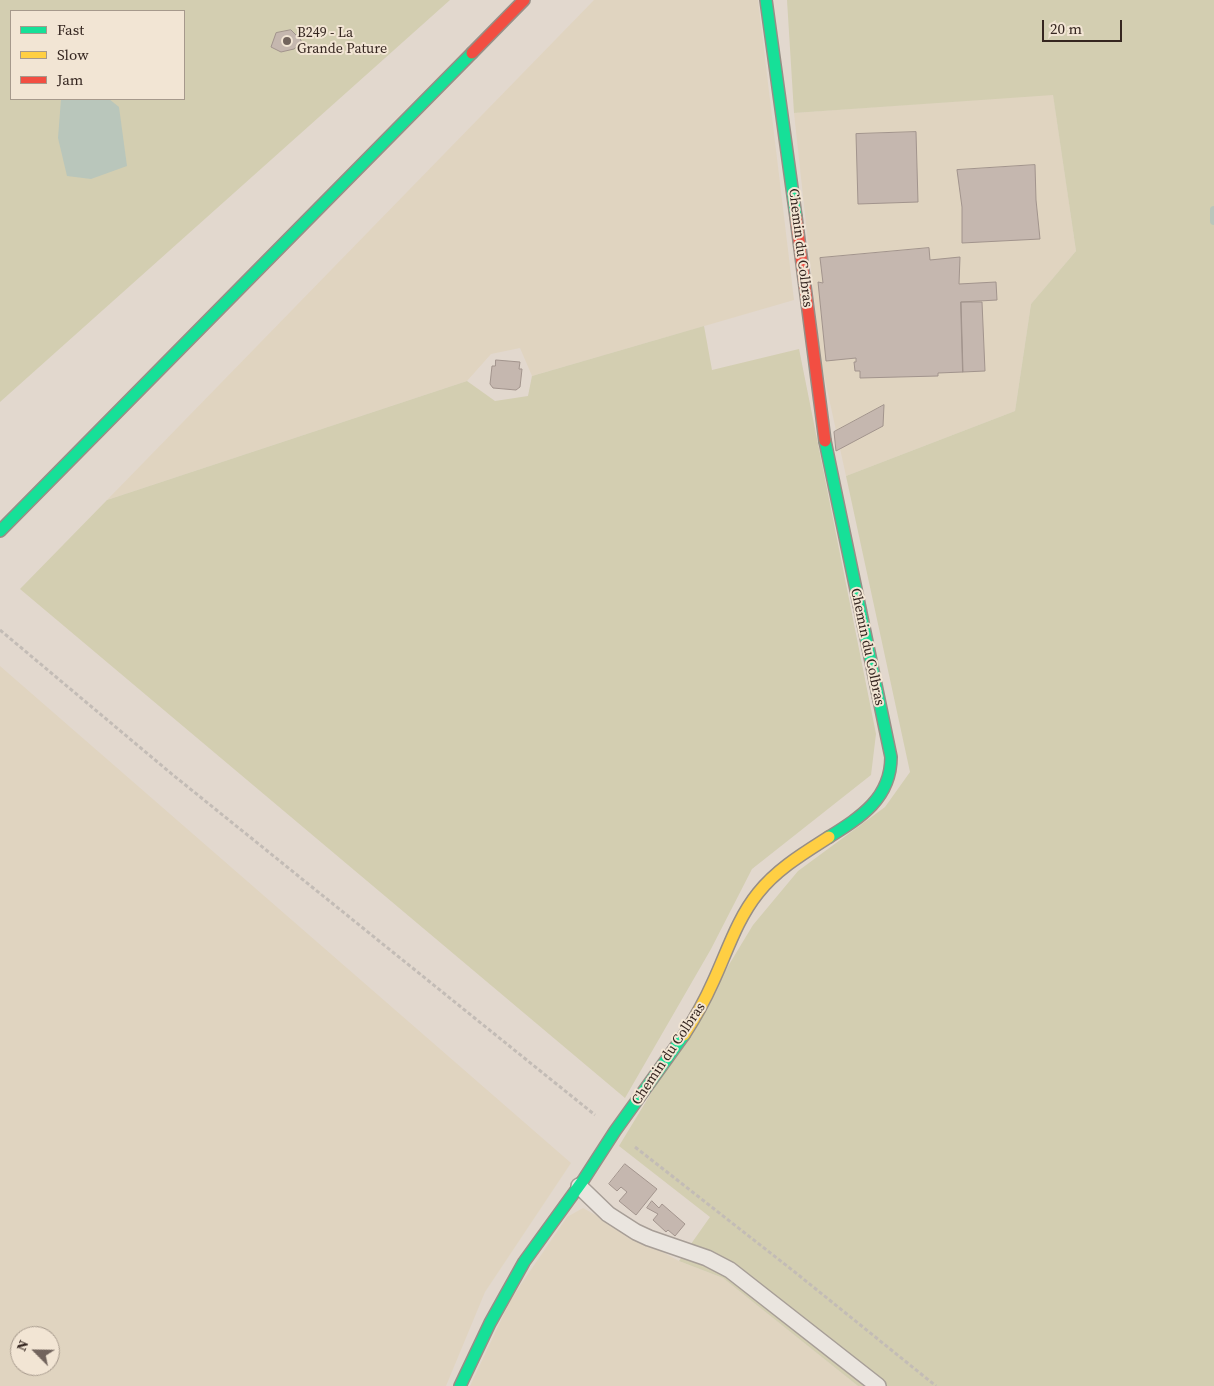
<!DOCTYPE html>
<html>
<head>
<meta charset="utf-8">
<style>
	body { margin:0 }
	#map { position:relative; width:1214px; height:1386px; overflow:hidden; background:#e2d8ce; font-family:"Source Serif 4",serif }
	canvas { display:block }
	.legend { position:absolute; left:10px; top:10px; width:175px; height:90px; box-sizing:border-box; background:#f2e5d4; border:1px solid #a6998c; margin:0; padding:6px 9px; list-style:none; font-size:15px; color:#352620 }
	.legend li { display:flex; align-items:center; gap:10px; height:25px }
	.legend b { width:25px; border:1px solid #a6998c }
	.north { position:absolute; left:10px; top:1326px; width:50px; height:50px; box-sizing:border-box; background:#f2e5d4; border:1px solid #a6998c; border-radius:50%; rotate:293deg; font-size:14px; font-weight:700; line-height:20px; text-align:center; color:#352620 }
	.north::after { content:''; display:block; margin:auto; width:18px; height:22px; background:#72645d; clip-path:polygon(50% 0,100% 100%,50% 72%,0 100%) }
	.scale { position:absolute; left:1042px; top:20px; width:80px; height:22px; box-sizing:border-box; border:2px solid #352620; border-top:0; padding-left:6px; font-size:15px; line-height:18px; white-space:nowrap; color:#352620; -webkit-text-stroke:4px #f2e5d4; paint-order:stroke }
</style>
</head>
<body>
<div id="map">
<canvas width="1214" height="1386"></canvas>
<ul class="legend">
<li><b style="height:6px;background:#16e098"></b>Fast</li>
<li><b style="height:6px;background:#ffcf43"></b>Slow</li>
<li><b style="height:6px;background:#f24e42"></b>Jam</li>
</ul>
<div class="north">N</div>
<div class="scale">20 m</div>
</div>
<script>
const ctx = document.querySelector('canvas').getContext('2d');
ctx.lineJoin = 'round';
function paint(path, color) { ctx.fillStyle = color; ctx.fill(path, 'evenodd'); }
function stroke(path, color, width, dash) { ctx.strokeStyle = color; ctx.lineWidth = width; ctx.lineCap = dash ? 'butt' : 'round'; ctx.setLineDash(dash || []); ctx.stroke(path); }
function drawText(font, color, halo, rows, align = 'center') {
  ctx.font = font + ' "Source Serif 4",serif'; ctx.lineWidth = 4; ctx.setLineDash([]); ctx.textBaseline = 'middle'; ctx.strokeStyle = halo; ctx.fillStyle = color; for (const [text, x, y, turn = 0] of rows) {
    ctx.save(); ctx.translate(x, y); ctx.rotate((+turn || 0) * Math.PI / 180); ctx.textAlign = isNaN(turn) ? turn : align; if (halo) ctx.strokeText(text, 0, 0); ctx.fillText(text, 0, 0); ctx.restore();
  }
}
paint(new Path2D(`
	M594,0H758L794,300L532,376L520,348L491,354L467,381L107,500Z
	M1053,94L1076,251L1031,304L1015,411L846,476L821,362L794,113Z
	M0,666L571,1163L485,1292L446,1386H0ZM20,1336H50V1366H20Z
	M583,1208L679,1261L723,1278L858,1386H470L511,1299L567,1217Z`), '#e0d4c0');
paint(new Path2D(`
	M0,0H450L0,402ZM11,11H184V99H11Z
	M787,0H1214V1386H858L723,1278L679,1261L710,1217L619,1146L753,925L798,871L885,807L910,772L846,476L1015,411L1031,304L1076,251L1053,95L794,113Z
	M704,326L712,370L799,349L876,734L871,775L752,869L711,949L625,1098L20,589L107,500L467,381L495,401L528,396L532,376Z`), '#d3ceb1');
paint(new Path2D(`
	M61,99H109L119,107L127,166L91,179L67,176L58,138Z`), '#b9c6bb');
stroke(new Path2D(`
	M1214,210V221`), '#b9c6bb', 8);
const building = new Path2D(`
	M291,30L301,40V43L294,49L281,52L271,47L276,33Z
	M916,132L918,202L858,204L856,134Z
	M1035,165L1036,200L1040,239L962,243V207L957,170Z
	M929,248L930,260L960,257L959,284L996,282L997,300L961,302L963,372L938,373V376L860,378V371H855L854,362H856V358L826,361L818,282L823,283L820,258Z
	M961,302H982L985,371L963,372Z
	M496,360L520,362L519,369H522L520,387L516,390L493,388L490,384L492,366H495Z
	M884,405L883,426L836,451L834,432Z
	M625,1164L657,1189L636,1215L619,1201L627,1192L621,1187L617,1191L609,1184Z
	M652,1201L659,1208L662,1204L685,1224L675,1236L668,1230L666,1232L653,1220L658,1214L647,1208Z`);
paint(building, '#c5b7af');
stroke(building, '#a2948d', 1);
const lane = new Path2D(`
	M579,1186L608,1214L636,1232L649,1238L707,1258L730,1270L878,1386`);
const fast = new Path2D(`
	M766,0L796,217
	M825,441L891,757C891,798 861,817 829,837
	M0,531L472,53
	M460,1386L490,1323L524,1262L584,1179L615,1131L684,1035`);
const slow = new Path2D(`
	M684,1035C695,1018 705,1000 713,982C727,952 737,919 758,893C777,869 804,853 829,837`);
const jam = new Path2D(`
	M472,53L524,0
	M796,217L825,441`);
stroke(lane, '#a79e97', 18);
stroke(fast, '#978e86', 14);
stroke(slow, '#978e86', 14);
stroke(jam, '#978e86', 14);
stroke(new Path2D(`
	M0,630L173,775L595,1115
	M635,1147L796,1273L936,1386`), '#c3bcb6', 3, [4, 2.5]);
stroke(lane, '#eae5df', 15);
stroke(fast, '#16e098', 11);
stroke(slow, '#ffcf43', 11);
stroke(jam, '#f24e42', 11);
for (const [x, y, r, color] of [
	[287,41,5,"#72645d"]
]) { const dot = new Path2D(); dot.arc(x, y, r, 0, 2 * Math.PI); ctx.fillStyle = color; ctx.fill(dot); stroke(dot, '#f2e5d4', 2); }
drawText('14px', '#352620', '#f2e5d4', [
	["B249 - La",297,33],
	["Grande Pature",297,49]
], 'left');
drawText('14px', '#352620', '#f2e5d4', [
	["Chemin du Colbras",800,248,83],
	["Chemin du Colbras",867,647,78],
	["Chemin du Colbras",669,1054,-56]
]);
</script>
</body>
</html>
